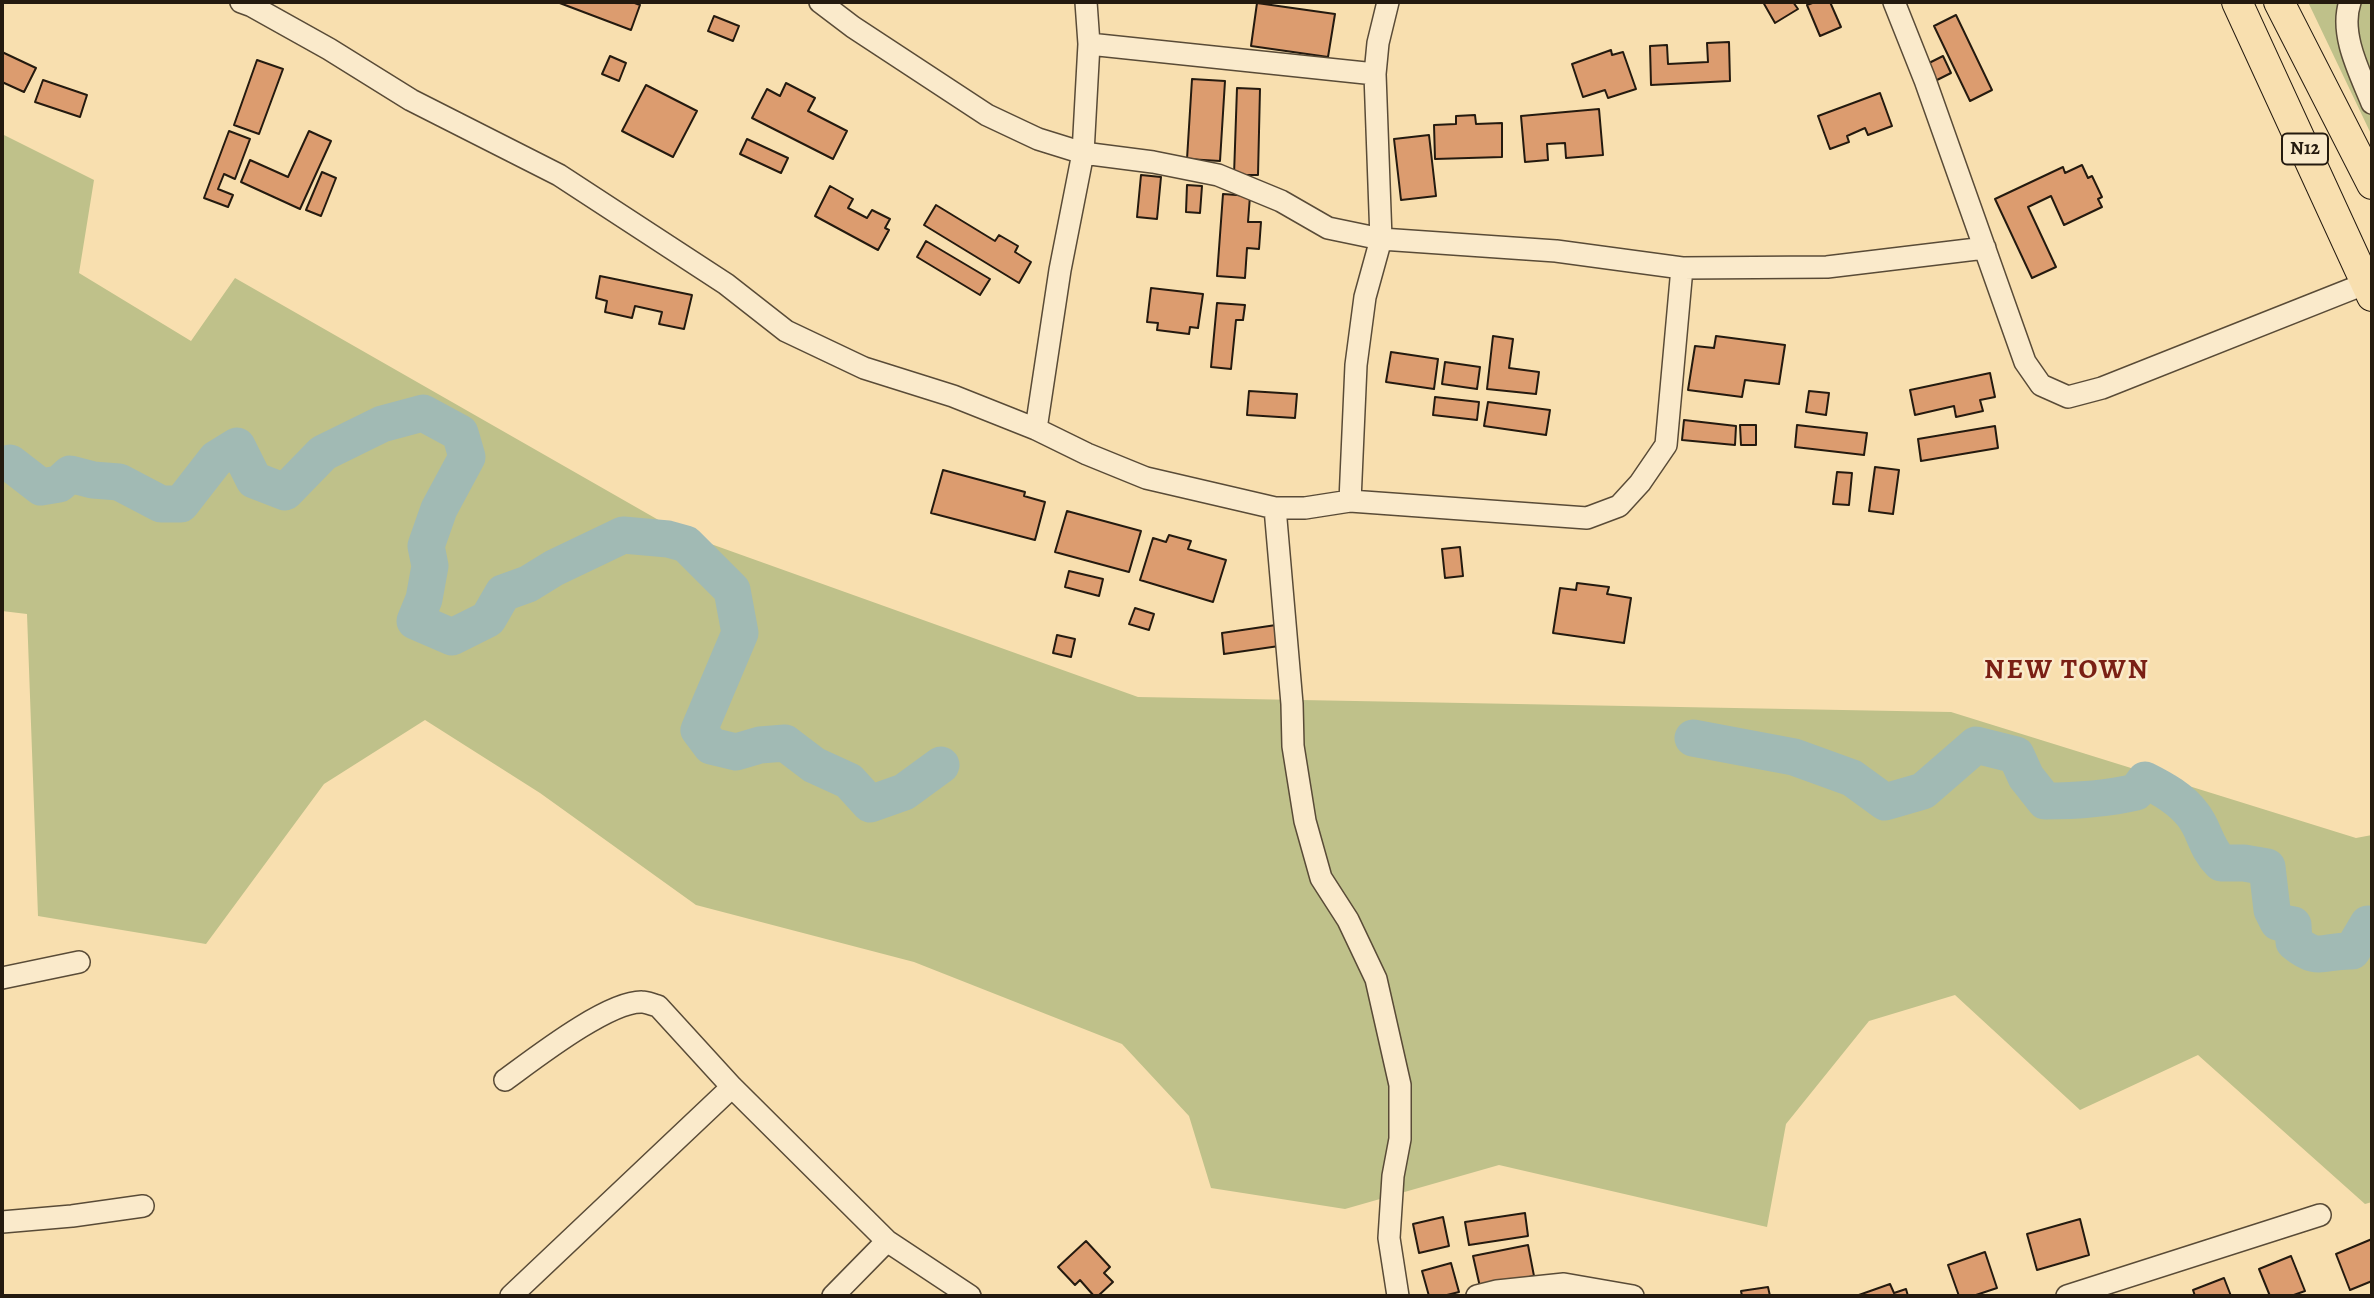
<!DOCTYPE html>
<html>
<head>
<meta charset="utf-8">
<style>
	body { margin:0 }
	#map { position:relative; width:2374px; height:1298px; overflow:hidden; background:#f8dfaf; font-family:Alegreya,serif }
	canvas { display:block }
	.frame { position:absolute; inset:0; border:4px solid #241a0f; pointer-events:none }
</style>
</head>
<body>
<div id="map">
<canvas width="2374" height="1298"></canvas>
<div class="frame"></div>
</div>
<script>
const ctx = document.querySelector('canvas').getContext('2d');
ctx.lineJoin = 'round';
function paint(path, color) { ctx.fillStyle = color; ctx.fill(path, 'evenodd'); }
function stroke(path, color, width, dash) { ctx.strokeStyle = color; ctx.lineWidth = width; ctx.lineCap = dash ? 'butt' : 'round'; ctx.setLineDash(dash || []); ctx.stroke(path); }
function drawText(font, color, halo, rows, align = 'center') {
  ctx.font = font + ' Alegreya,serif'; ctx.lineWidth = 5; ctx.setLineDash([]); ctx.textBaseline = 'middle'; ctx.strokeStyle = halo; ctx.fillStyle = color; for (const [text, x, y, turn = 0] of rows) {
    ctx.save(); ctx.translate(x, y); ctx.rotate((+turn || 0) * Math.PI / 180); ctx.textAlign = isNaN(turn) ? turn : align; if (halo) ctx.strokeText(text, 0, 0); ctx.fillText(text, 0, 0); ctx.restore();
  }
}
paint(new Path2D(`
	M2308,2H2372V136Z
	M2,134L94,180L79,273L191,341L235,278L683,534L1138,697L1951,712L2356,838L2372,835V1202L2365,1204L2198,1055L2080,1110L1955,995L1869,1021L1786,1124L1767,1227L1499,1165L1345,1209L1211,1188L1189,1116L1122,1044L914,962L696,905L540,793L425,720L324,784L206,944L38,916L27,614L2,611Z`), '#bfc18a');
stroke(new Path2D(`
	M10,463L41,487L59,484L70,474L93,480L119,482L161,504H181L216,459L237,446L254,480L285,492L323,453L382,424L423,413L460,433L467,457L439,509L426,546L430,566L424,599L415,621L452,637L488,619L503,593L528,584L554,568L623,535L668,539L686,544L732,590L740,633L699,730L711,746L736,752L760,745L785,743L814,765L849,781L870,804L904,792L941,765
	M1693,738L1794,757L1852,778L1885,802L1923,791L1976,745L2016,755L2026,777L2045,801C2076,801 2106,799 2136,792L2145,780C2163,789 2181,799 2193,815C2205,830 2205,847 2221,863H2244L2267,867L2272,910L2278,922L2293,925L2294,942C2319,963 2323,950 2352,951L2368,924L2372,926`), '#a1bab4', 37);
const building = new Path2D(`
	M557,2H632L640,5L631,30Z
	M1763,2H1793L1798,9L1775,23Z
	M1815,2H1830L1841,27L1820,36L1807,5Z
	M1257,3L1335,14L1328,57L1251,46Z
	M1956,15L1992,90L1970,101L1934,26Z
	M714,16L739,26L733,41L708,31Z
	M1729,42L1730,81L1651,85L1650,46L1667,45L1668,64L1708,62L1707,43Z
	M1611,50L1612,55L1623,52L1636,89L1608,98L1605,90L1583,97L1572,64Z
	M2,52L36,68L24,92L2,82Z
	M610,56L626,63L619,81L602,74Z
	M1943,56L1951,73L1935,81L1927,64Z
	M257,60L283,69L259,134L234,125Z
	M1192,79L1225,81L1220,161L1187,159Z
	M43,80L87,95L80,117L35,102Z
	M786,83L815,98L808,111L847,131L833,159L752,118L767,89L780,96Z
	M646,85L697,111L673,157L622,131Z
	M1237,88L1260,89L1258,175H1234Z
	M1880,93L1892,126L1868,135L1865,128L1847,136L1849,142L1830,149L1818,116Z
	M1599,109L1603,155L1566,158L1565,143L1547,144L1548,160L1525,162L1521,116Z
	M1475,115L1476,124L1502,123V157L1435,159L1434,125L1456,124V116Z
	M229,131L250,139L235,179L224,174L218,189L233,195L228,207L204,198Z
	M309,131L331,141L300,209L241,182L250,160L288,177Z
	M1429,135L1436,196L1401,200L1394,139Z
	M747,139L788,158L781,173L740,154Z
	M2082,165L2088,178L2092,176L2102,197L2098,199L2102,207L2064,225L2051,196L2028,207L2056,267L2032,278L1995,199L2063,167L2065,173Z
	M322,172L336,178L321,216L306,210Z
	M1141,175L1161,177L1157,219L1137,217Z
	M1187,185L1202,186L1200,213L1186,212Z
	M830,186L853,199L848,208L867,218L872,210L890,219L885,228L889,230L878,250L815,216Z
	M1223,194L1250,196L1248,222H1261L1259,249L1247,248L1245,278L1217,276Z
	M936,205L995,241L999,235L1018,246L1015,252L1031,262L1019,283L924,225Z
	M926,241L990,279L980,295L917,257Z
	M600,276L692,295L684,329L659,324L662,312L635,306L632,318L605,312L607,301L596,298Z
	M1151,288L1203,294L1198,328L1190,327L1189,334L1157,330L1158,323L1147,322Z
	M1217,303L1245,305L1243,320H1236L1231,369L1211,367Z
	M1493,336L1513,339L1509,368L1539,372L1536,394L1487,389Z
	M1716,336L1785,345L1779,384L1745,380L1742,397L1688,390L1695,346L1714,348Z
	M1391,352L1438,359L1434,389L1386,382Z
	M1445,362L1480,367L1477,389L1442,384Z
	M1990,373L1995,397L1980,400L1983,411L1956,417L1954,406L1915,415L1910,390Z
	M1249,391L1297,394L1295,418L1247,415Z
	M1809,391L1829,393L1826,415L1806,412Z
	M1435,397L1479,402L1477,420L1433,415Z
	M1488,402L1550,410L1546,435L1484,426Z
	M1684,420L1736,426L1735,445L1682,440Z
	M1740,425H1756V445H1741Z
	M1797,425L1867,433L1864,455L1795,447Z
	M1995,426L1998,448L1921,461L1918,439Z
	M1875,467L1899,470L1893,514L1869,511Z
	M943,470L1025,492L1024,496L1045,502L1035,540L931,513Z
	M1837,472L1852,473L1849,505L1833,504Z
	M1067,511L1141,531L1129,572L1055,552Z
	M1169,535L1191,541L1188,549L1226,560L1213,602L1140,580L1153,538L1166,542Z
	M1460,547L1463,576L1445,578L1442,549Z
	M1069,571L1103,579L1099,596L1065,587Z
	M1577,583L1609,587L1607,594L1631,598L1624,643L1553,633L1560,588L1576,590Z
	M1135,608L1154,614L1149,630L1129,624Z
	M1276,625L1279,646L1224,654L1222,633Z
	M1057,635L1075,639L1071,657L1053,653Z
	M1525,1213L1528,1236L1469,1245L1465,1222Z
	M1443,1217L1449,1246L1419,1253L1413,1224Z
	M2080,1219L2089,1255L2037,1270L2027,1234Z
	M2372,1239V1281L2350,1290L2336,1254Z
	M1086,1241L1110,1267L1104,1273L1113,1282L1098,1296H1094L1080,1280L1075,1285L1058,1267Z
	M1528,1245L1534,1276L1480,1287L1473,1256Z
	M1985,1252L1997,1288L1973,1296H1959L1948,1265Z
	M2291,1256L2305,1291L2291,1296H2270L2259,1269Z
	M1451,1263L1459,1292L1443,1296H1429L1422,1271Z
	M2224,1278L2231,1296H2195L2193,1290Z
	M1890,1284L1894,1293L1906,1289L1908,1296H1856Z
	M1768,1287L1770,1296H1742L1741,1291Z`);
paint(building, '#dc9c6f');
stroke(building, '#241a0f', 2);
const minor = new Path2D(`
	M241,2L252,6L329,49L411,100L559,175L726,284L786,331L864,368L953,396L1036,429L1087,454L1146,478L1275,508H1305L1350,501L1587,518L1619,506L1640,483L1666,445L1682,268
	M820,2L853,27L987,115L1038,139L1083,153L1153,162L1218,175L1281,201L1328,228L1381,239L1556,251L1682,268L1827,267L1985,248
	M1894,2L1925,80L2025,362L2041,385L2068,397L2102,388L2372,281
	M2350,2C2339,34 2360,73 2372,103
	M1089,44L1375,74
	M1036,429L1060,270L1083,153L1089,44L1086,2
	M1350,501L1356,365L1365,297L1381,239L1375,74L1378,43L1388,2
	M1275,508L1292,704L1293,746L1305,821L1321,878L1348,920L1376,979L1400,1085V1139L1393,1176L1389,1238L1398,1296
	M2,978L79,962
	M505,1080C534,1059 608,1001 642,1002C647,1002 653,1005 658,1006L732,1087L887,1241L970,1296
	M2,1222L72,1216L143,1206
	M511,1296L732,1087
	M833,1296L887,1241
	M1477,1296L1497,1291L1564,1284L1633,1296
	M2067,1296L2320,1215`);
const highway = new Path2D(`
	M2237,2L2372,296
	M2279,2L2372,184`);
stroke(minor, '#594b37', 24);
stroke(highway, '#241a0f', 32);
stroke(minor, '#faeacb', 21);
stroke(highway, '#f8dfaf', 30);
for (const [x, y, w] of [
	[2305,149,46]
]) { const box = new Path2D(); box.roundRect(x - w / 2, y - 15.5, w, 31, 5); ctx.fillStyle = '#faeacb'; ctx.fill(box); stroke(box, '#241a0f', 2); }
drawText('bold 19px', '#241a0f', null, [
	["N12",2305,149]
]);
ctx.letterSpacing = '2px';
drawText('bold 28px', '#7a1f14', '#faeacb', [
	["NEW TOWN",2067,671]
]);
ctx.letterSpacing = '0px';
</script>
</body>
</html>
